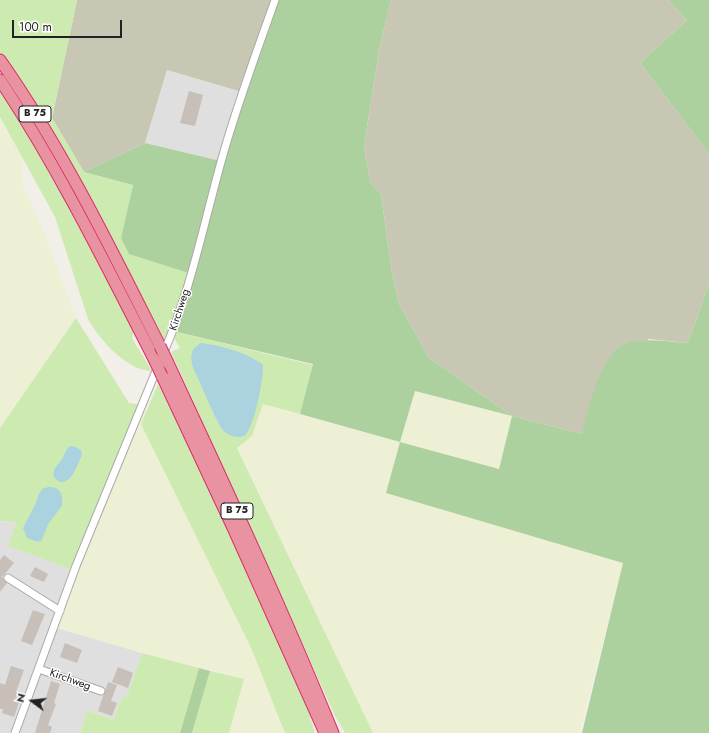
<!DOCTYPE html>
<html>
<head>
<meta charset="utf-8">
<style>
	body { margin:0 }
	#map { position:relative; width:709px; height:733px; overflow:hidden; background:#f2efe9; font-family:Jost,sans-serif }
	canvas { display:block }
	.north { position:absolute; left:12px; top:681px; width:40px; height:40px; -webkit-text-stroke:3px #fff; paint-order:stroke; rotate:285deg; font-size:11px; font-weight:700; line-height:16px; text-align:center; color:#222 }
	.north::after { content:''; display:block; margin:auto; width:14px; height:18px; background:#222; clip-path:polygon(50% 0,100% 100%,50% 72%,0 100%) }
	.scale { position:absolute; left:12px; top:20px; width:110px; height:18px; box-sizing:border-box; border:2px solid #222; border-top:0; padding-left:5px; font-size:12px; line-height:14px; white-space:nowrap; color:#222; -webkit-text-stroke:3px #fff; paint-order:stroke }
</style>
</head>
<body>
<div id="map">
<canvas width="709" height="733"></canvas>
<div class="north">N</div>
<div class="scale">100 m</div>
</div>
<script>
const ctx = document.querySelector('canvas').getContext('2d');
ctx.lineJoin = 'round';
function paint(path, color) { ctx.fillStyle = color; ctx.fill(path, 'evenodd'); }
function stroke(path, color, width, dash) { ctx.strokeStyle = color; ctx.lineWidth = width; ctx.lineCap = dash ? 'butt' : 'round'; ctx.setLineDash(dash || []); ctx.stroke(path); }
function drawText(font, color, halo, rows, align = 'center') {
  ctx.font = font + ' Jost,sans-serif'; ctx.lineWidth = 3; ctx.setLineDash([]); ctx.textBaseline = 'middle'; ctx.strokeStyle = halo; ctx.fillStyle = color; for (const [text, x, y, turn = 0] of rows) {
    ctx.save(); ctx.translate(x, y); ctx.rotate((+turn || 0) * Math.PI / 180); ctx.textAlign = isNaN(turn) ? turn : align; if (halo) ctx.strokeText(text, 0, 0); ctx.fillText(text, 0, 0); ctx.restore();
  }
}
paint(new Path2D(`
	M167,70L242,92L221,161L145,143Z
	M0,521L16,522L9,546L75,571L54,627L142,653L127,698L122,696L114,719L87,711L80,733H0Z`), '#e0dfdf');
paint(new Path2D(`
	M77,0H275L242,92L167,70L145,143L84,172L52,118Z
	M391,0H668L687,20L640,63L709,154V283L688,343L649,339L602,372L582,434L512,416L429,358L399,304L392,273L381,194L370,182L364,147L379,50Z`), '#c7c7b4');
paint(new Path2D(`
	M0,117L23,158V184L47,240L76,318L0,428Z
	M415,391L512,416L499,469L400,442L386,493L624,563L579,733H373L237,447L252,436L263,404L400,442Z
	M142,405L212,552L297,733H229L244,679L142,653L54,627Z`), '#eef0d5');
paint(new Path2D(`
	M0,0H77L52,118L84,172L133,185L121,238L189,272L172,326L165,342L115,246L0,53Z
	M0,89C49,167 92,248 134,330L132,338L152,371C127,371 99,339 88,319L55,217L0,117Z
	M76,318L129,403L142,405L75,571L8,546L16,522L0,521V428Z
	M173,331L313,365L300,414L263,404L252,436L237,448L373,733H345L335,716L171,352L180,348L172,335Z
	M158,384L208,481L304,696L315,733H285L252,650L141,424Z
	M142,653L199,668L180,733H80L87,711L114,719L122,696L127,697Z
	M210,671L244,679L229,733H192Z`), '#cdebb0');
paint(new Path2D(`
	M275,0H391L379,50L364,147L370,182L381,194L392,273L399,304L429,358L512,416L582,434C589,409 601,348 630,342C649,338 669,342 688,343L709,283V733H582L623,563L386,493L400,442L300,414L313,364L173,331L192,274L129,254L121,238L133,185L84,172L145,143L221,161ZM415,391L512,416L499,469L400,442Z
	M668,0H709V154L640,63L687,20Z
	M199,668L210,671L192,733H180Z`), '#add19e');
paint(new Path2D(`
	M201,343C219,345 249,353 263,365C264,378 255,420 248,431C244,441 230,437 224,431C217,425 200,381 194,370C190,358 189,350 201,343Z
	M70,446L76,447L81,450L82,455C78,463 74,477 66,481C63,483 59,482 57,480C48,474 58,465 62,459C65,454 65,450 70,446Z
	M48,487C61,486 63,495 62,506L48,524L42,540L38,542L27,538L23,528L35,505L39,494L42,489Z`), '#aad3df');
paint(new Path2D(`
	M189,91L203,95L195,126L180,123Z
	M4,555L14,563L2,577L7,583L0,592V560Z
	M35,567L48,574L44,582L30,576Z
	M33,610L45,614L32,645L21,641Z
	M65,643L82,650L77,663L60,657Z
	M11,666L24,670L16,692L22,694L14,717L2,713L3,709H0V683L5,685Z
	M118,667L133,673L128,688L112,682Z
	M51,681L60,684L54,703L56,704L48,725L52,727L50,733H35Z
	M108,682L117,685L111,701L117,703L112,716L98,711Z`), '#c7bfb8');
const minor = new Path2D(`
	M163,354C190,293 203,227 221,162C236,107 256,54 275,0
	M8,578L60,611
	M39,669L101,691
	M15,733L76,566L158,366`);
const highway = new Path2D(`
	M0,60C63,150 111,249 160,346
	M0,80C59,169 106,265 154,359
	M168,363C225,485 282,608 333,733
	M162,376L234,530L325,733`);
stroke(minor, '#a9a9a9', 9);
stroke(highway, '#dc2a67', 13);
stroke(minor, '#fff', 7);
stroke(highway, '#e892a2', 11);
const highwayBridge = new Path2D(`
	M160,346L168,363
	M154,359L162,376`);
stroke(highwayBridge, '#dc2a67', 13, []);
stroke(highwayBridge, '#e892a2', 11);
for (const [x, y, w] of [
	[35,114,32],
	[237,511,32]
]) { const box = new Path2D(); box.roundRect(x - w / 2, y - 8, w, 16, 3); ctx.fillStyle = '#fff'; ctx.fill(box); stroke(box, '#222', 1); }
drawText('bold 10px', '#222', null, [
	["B 75",35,114],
	["B 75",237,511]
]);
drawText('11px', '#222', '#fff', [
	["Kirchweg",180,310,-72],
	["Kirchweg",70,680,20]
]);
</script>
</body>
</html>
